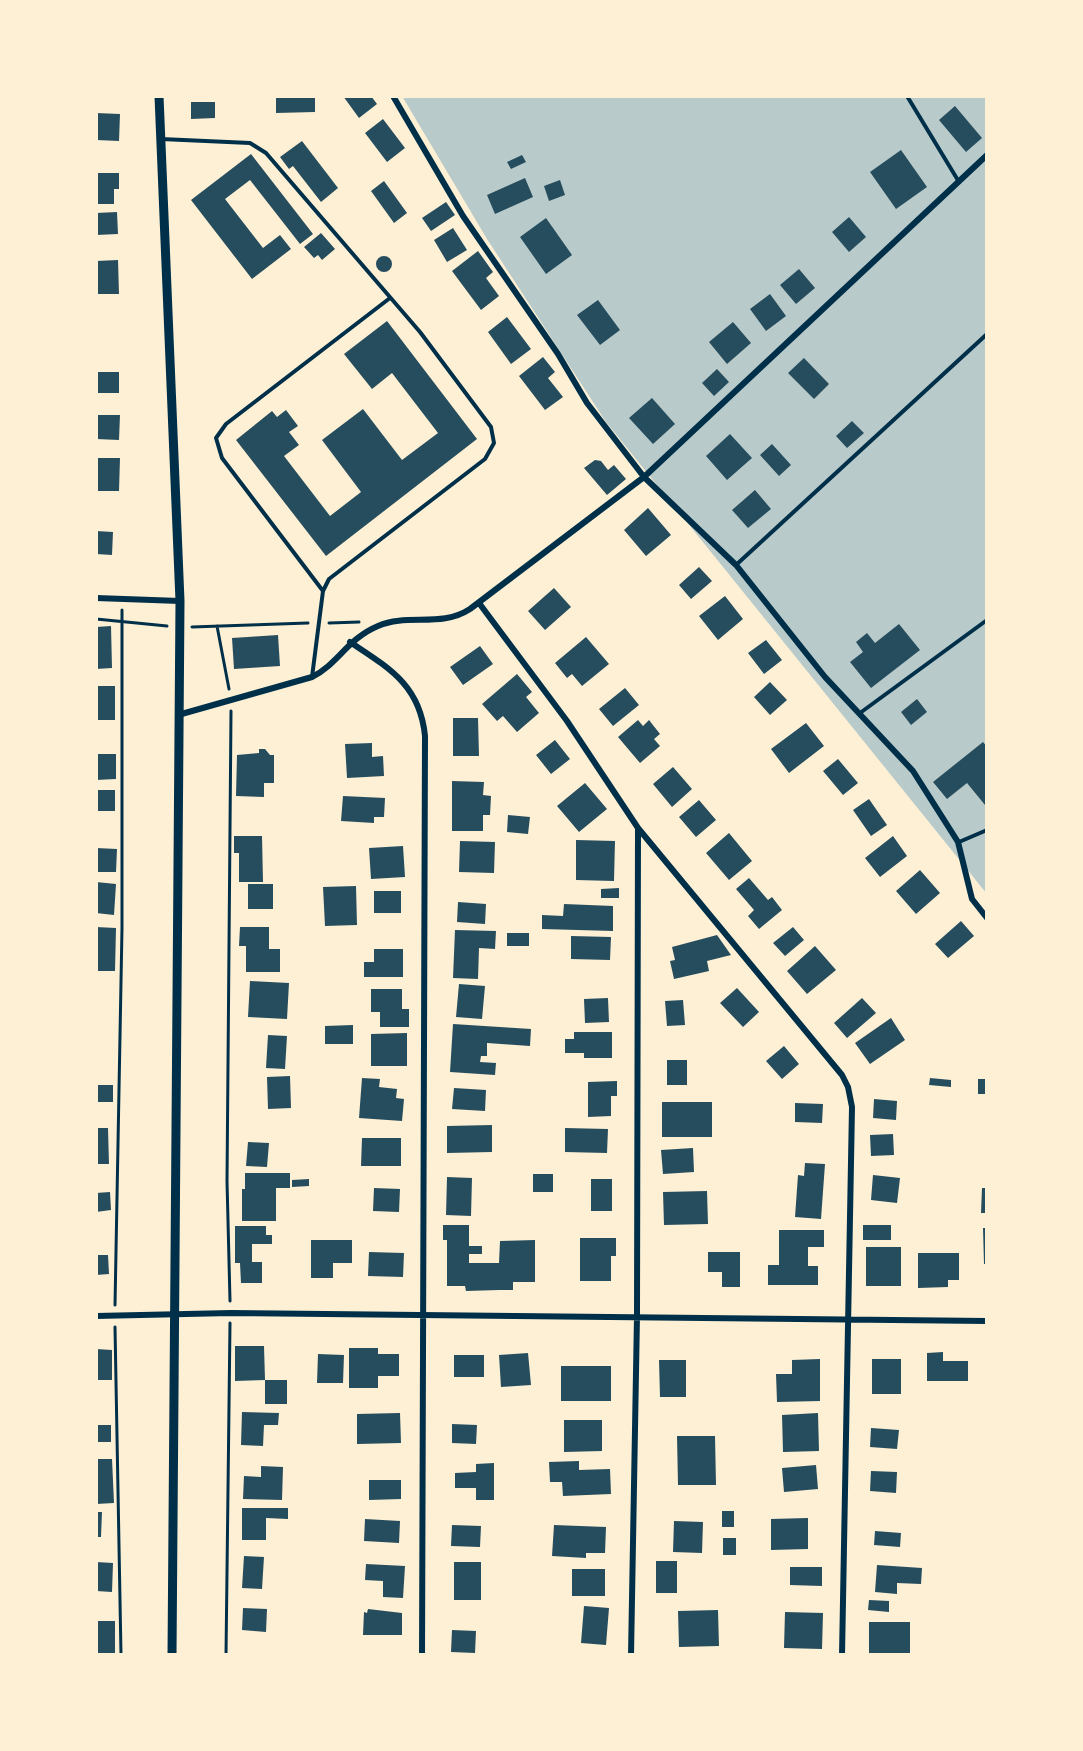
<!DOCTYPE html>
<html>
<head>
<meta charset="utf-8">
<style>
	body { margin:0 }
	#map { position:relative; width:1083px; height:1751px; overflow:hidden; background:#fdf0d5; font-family:Lora,serif }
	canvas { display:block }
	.frame { position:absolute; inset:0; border:98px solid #fdf0d5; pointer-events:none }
</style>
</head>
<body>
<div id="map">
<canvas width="1083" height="1751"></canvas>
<div class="frame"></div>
</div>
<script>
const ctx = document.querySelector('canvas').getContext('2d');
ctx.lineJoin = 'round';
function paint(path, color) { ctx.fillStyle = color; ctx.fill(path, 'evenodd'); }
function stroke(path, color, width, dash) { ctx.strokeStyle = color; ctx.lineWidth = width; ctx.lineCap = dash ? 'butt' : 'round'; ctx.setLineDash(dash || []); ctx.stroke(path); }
paint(new Path2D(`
	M402,96H987V894L606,422L487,239Z`), '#b9caca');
paint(new Path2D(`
	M276,96H315V112L276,113Z
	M343,96H371L377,104L359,118Z
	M191,102H215V118L191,119Z
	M955,106L982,138L966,152L939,120Z
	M96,113L120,114L119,141L96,140Z
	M383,119L405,148L387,162L365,133Z
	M302,141L338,188L321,202L293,166L289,169L280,157Z
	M901,150L927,187L896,209L870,172Z
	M251,154L313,234L300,244L250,180L225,199L263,248L280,235L291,249L252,279L191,200Z
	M522,155L526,162L511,169L507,162Z
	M96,173H119V189H114V204H96Z
	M525,178L533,197L495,214L487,195Z
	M560,180L565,195L549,201L544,186Z
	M384,181L407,213L394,223L371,191Z
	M446,202L455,215L431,231L422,218Z
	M117,212L118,234L96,235V213Z
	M849,217L866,237L849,252L832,232Z
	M546,218L572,255L546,274L520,237Z
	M453,228L467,250L447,262L434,240Z
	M321,233L335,249L322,260L318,255L314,258L304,247Z
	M478,251L493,272L486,278L499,296L481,310L452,271Z
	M376 264a8 8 0 1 1 16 0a8 8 0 1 1-16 0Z
	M118,260L119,294H96V261Z
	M799,269L815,288L796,304L780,285Z
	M770,294L786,316L766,331L750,309Z
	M598,300L620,330L600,345L577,315Z
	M507,317L531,349L511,364L488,332Z
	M387,321L477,439L326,556L236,440L272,411L277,417L286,410L298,426L289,432L299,445L284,456L330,516L361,492L322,440L363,409L402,460L438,433L392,373L372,389L344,354Z
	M733,322L751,343L727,364L709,342Z
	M543,357L555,372L548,378L563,397L545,410L519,376Z
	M804,358L829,384L814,399L788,373Z
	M717,369L729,382L714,396L702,383Z
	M96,372H119V393H96Z
	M652,398L675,424L653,444L629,418Z
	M96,415H120L119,440L96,439Z
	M852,421L864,433L847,448L836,436Z
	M730,434L752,458L727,480L706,456Z
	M772,444L791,465L779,476L760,455Z
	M96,458H120L119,491H96Z
	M595,460L601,461L608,470L614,465L626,479L607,495L584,468Z
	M755,490L771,509L748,528L732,510Z
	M648,508L671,535L646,556L624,530Z
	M96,531L113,532L112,555L96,554Z
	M699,567L712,581L691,599L679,585Z
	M554,588L571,607L545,630L528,611Z
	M725,596L743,619L718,640L699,616Z
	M899,624L920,650L871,688L850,662L863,652L856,642L867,633L875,643Z
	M111,626L112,668L96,669V627Z
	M278,635L280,666L234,669L232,638Z
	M586,637L609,664L582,686L572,674L567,678L555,663Z
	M766,640L782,660L764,674L748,653Z
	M480,646L493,664L463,685L450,667Z
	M517,674L532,692L526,697L539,713L517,732L503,716L497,721L482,704Z
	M770,682L787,700L770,715L754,697Z
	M96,686H115V720H96Z
	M625,688L639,705L613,726L599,709Z
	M917,699L927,712L911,725L901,712Z
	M453,718H478L479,756H453Z
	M638,720L643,726L649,720L660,734L654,739L660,746L640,763L618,737Z
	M806,723L824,746L789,773L771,749Z
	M555,740L570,759L551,774L536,755Z
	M983,742L987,747V803L985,805L967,783L947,799L933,782Z
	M372,743V757L383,756L384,776L347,778L345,744Z
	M259,749H265L270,755H274V783H264V797L236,796L237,755L259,753Z
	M96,754H116V779L96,780Z
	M838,759L858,783L843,795L823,771Z
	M673,767L692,789L672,807L653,784Z
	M452,781L484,782L483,795L491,796L490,815H483V831H452Z
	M585,783L607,809L579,832L557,806Z
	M96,790H115V811H96Z
	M343,796L385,798L384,817H374V823L341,821Z
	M869,799L887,825L871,836L853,810Z
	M699,800L716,820L696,837L679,817Z
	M508,815L530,817L528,834L507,832Z
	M729,833L752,861L729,880L706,853Z
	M234,836H262L263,882H239V853H234Z
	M893,836L907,856L880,877L865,858Z
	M576,840L615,841L614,881L576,880Z
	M460,841L495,842L494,873L459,872Z
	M403,846L405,877L371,879L369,848Z
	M96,848L117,849L116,872H96Z
	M920,870L940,893L916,914L896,891Z
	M749,878L768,900L772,897L782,910L759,929L748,916L754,910L736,889Z
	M96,882L116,884L114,915L96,913Z
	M248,884H273V909H248Z
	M356,886L357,925L325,926L323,887Z
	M619,888V898H601V889Z
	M374,891H401V913H374Z
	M458,902L486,904L485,924L457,922Z
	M564,904L613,906V931L542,929V915L563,916Z
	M961,921L974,936L948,958L935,944Z
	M96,927L116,928L115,971H96Z
	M240,927H269V949H280V972H246V946H239Z
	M793,927L804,940L785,956L773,943Z
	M455,930L496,931L495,949L479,948L478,979L453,978Z
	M507,933H529V946H507Z
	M717,935L731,955L707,961L709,971L674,979L670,961L675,960L672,947Z
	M571,936L611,937L610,960L571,959Z
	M815,946L836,970L807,994L787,971Z
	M374,949H403V977H364V962H374Z
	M250,981L289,983L287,1019L248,1017Z
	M459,984L485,986L482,1019L456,1017Z
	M737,988L759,1012L743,1027L720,1003Z
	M371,989H402V1009H409V1027H380V1012H371Z
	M608,998L609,1022L585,1023L584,999Z
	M862,998L876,1013L847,1038L834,1023Z
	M683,1000L685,1025L667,1026L665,1001Z
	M891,1018L905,1040L870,1064L855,1043Z
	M453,1024L531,1029L530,1046L487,1043V1056H481L480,1062L496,1063L495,1075L450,1072Z
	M353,1025V1044H325V1026Z
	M574,1032H612V1058H584V1053H565V1039H574Z
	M407,1033V1066H371V1034Z
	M268,1035L287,1036L285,1069L266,1068Z
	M784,1046L799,1064L782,1079L766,1061Z
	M667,1060H687V1085H667Z
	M290,1076L291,1108L268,1109L267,1077Z
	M362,1078L380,1079L379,1087L397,1089L396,1098L404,1099L402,1121L359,1118Z
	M930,1078L951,1080V1087L929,1085Z
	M978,1079H987V1094H978Z
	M617,1081V1096H611V1116L588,1117V1082Z
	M96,1085H113V1102H96Z
	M454,1088L486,1090L485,1111L452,1109Z
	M874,1099L897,1101L896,1120L873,1118Z
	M662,1102H712V1137H662Z
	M795,1103L823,1104L822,1123L795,1122Z
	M492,1125V1152L447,1153V1126Z
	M96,1128H108L109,1164H96Z
	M565,1128L608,1129L607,1153L565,1152Z
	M893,1134L894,1155L871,1156L870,1135Z
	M362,1138H401V1166H361Z
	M248,1142L269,1143L267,1167L246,1166Z
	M693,1148L694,1172L663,1174L661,1150Z
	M805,1163L825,1164L821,1219L795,1217L798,1175L804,1176Z
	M245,1173H290V1188H276V1221H242V1189H245Z
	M533,1174H553V1192H533Z
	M873,1175L900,1178L897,1203L871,1200Z
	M447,1177L472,1178L471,1216L446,1215Z
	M309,1179V1186L292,1187V1180Z
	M591,1179H612V1211H591Z
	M374,1188L400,1189L399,1212L373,1211Z
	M982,1188H987V1213H981Z
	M707,1191L708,1224L664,1225L663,1192Z
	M110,1192L111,1210L96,1212V1193Z
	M443,1225H469V1246H482V1254H469V1263H499L500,1241L535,1240V1282H513V1290H499L466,1291L465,1286H447V1240H443Z
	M863,1225H891V1240H863Z
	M235,1226H266V1235H272V1244H252V1262H262V1283H241L240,1263H235Z
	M983,1228H987V1264H984Z
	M779,1230H824V1247H808V1266H818V1285H768V1265H779Z
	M580,1238H616V1256H611V1281H580Z
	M311,1240H352V1263H333V1278H311Z
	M866,1247H901V1286H866Z
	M369,1252L404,1253L403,1277L368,1276Z
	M708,1252H740V1287H722V1272H708Z
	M918,1253H959V1280H948V1287L918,1288Z
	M96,1255H108L109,1274L96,1275Z
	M235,1346H264L265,1380L235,1381Z
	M349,1348H378V1354H399V1376H378V1388H349Z
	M96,1349L112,1350V1380H96Z
	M943,1352V1361H968V1381H927V1353Z
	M528,1353L531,1385L501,1387L499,1355Z
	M318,1354L344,1355L343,1383H317Z
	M454,1355H484V1377H454Z
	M820,1359V1401L777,1402L776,1374H792V1360Z
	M872,1359H901V1394H872Z
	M659,1360H686V1397H660Z
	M561,1366H611V1401H561Z
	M265,1380H287V1404H265Z
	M242,1412L279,1413L278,1425H264L263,1446L241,1445Z
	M400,1413L401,1443L357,1444V1414Z
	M818,1413L819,1451L783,1452L782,1415Z
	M564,1420H602V1451L564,1452Z
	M452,1424L477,1425L476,1444L452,1443Z
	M96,1425H111V1442H96Z
	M871,1428L899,1430L897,1449L870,1447Z
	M677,1436H715L716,1485H678Z
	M96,1459H112L114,1503L96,1504Z
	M579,1461V1470L610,1469L611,1494L563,1496L562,1482H550L549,1462Z
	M494,1463V1500H476V1488H455V1473L476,1472V1464Z
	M816,1465L818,1489L784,1492L782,1468Z
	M261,1466L283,1467L282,1500L243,1499L244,1476L261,1477Z
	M871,1471L897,1472L896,1493L870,1491Z
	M369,1480H401V1499L369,1500Z
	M242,1508H288V1519L266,1518V1540H242Z
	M722,1511H734V1527H722Z
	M96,1512H102L101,1537H96Z
	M808,1518V1549L771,1550V1519Z
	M365,1519L400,1521L399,1543L364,1541Z
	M674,1521L703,1522L702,1553L673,1552Z
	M452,1525L481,1526L480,1547L451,1546Z
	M554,1525L606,1527L605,1553H586V1558L552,1556Z
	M875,1531L901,1533L900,1547L874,1545Z
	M723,1538H736V1555H723Z
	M244,1556L264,1557L262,1589L242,1588Z
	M656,1561H677V1593H656Z
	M96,1562L113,1563L112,1592L96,1591Z
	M454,1562H481V1600H454Z
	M366,1564L405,1566L403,1598L383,1597V1581L365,1580Z
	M877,1565L922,1568L921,1584L897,1583V1594L875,1592Z
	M790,1567H822V1586L790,1585Z
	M572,1569H605V1596H572Z
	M869,1600L889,1601V1612L868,1610Z
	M584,1606L609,1608L606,1645L581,1643Z
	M243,1608L267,1609L266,1632L242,1630Z
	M368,1609L402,1613V1635H363L364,1612L367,1613Z
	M718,1610L719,1646L679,1647L678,1611Z
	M785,1612L823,1613L822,1649L784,1648Z
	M96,1621H115V1653H96Z
	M869,1622H910V1655H869Z
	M452,1630L476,1631L475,1653L451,1652Z`), '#264d5e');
stroke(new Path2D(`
	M96,619L167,626
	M329,623L359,622
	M217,626L229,689
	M192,627L308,623
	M230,1301L227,1181L231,711
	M115,1305L122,928V610
	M115,1327L121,1655
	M226,1655L230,1323`), '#003049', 3);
stroke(new Path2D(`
	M907,96L959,182
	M161,139L250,143L266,153L420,332L491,427L494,443L485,459L329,579L323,591L312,677
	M736,565L987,334
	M323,591L222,458L216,438L226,424L390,298
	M860,713L987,620
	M959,842L987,830`), '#003049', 4);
stroke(new Path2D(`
	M393,96L463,216L558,354L587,403L644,477L736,565L825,677L913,771L958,842L972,899L987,918
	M96,598L180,601
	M479,603L567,721L638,828L842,1075L848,1087L852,1107L842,1655
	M350,642C389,668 420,685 425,736L422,1655
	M178,715L312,677C338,664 347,639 378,626C408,613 441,628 470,609L644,477L987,155
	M96,1316L231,1313L987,1321
	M631,1655L637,1316L638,828`), '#003049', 6);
stroke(new Path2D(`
	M159,96L180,601L172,1655`), '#003049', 9);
</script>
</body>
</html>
